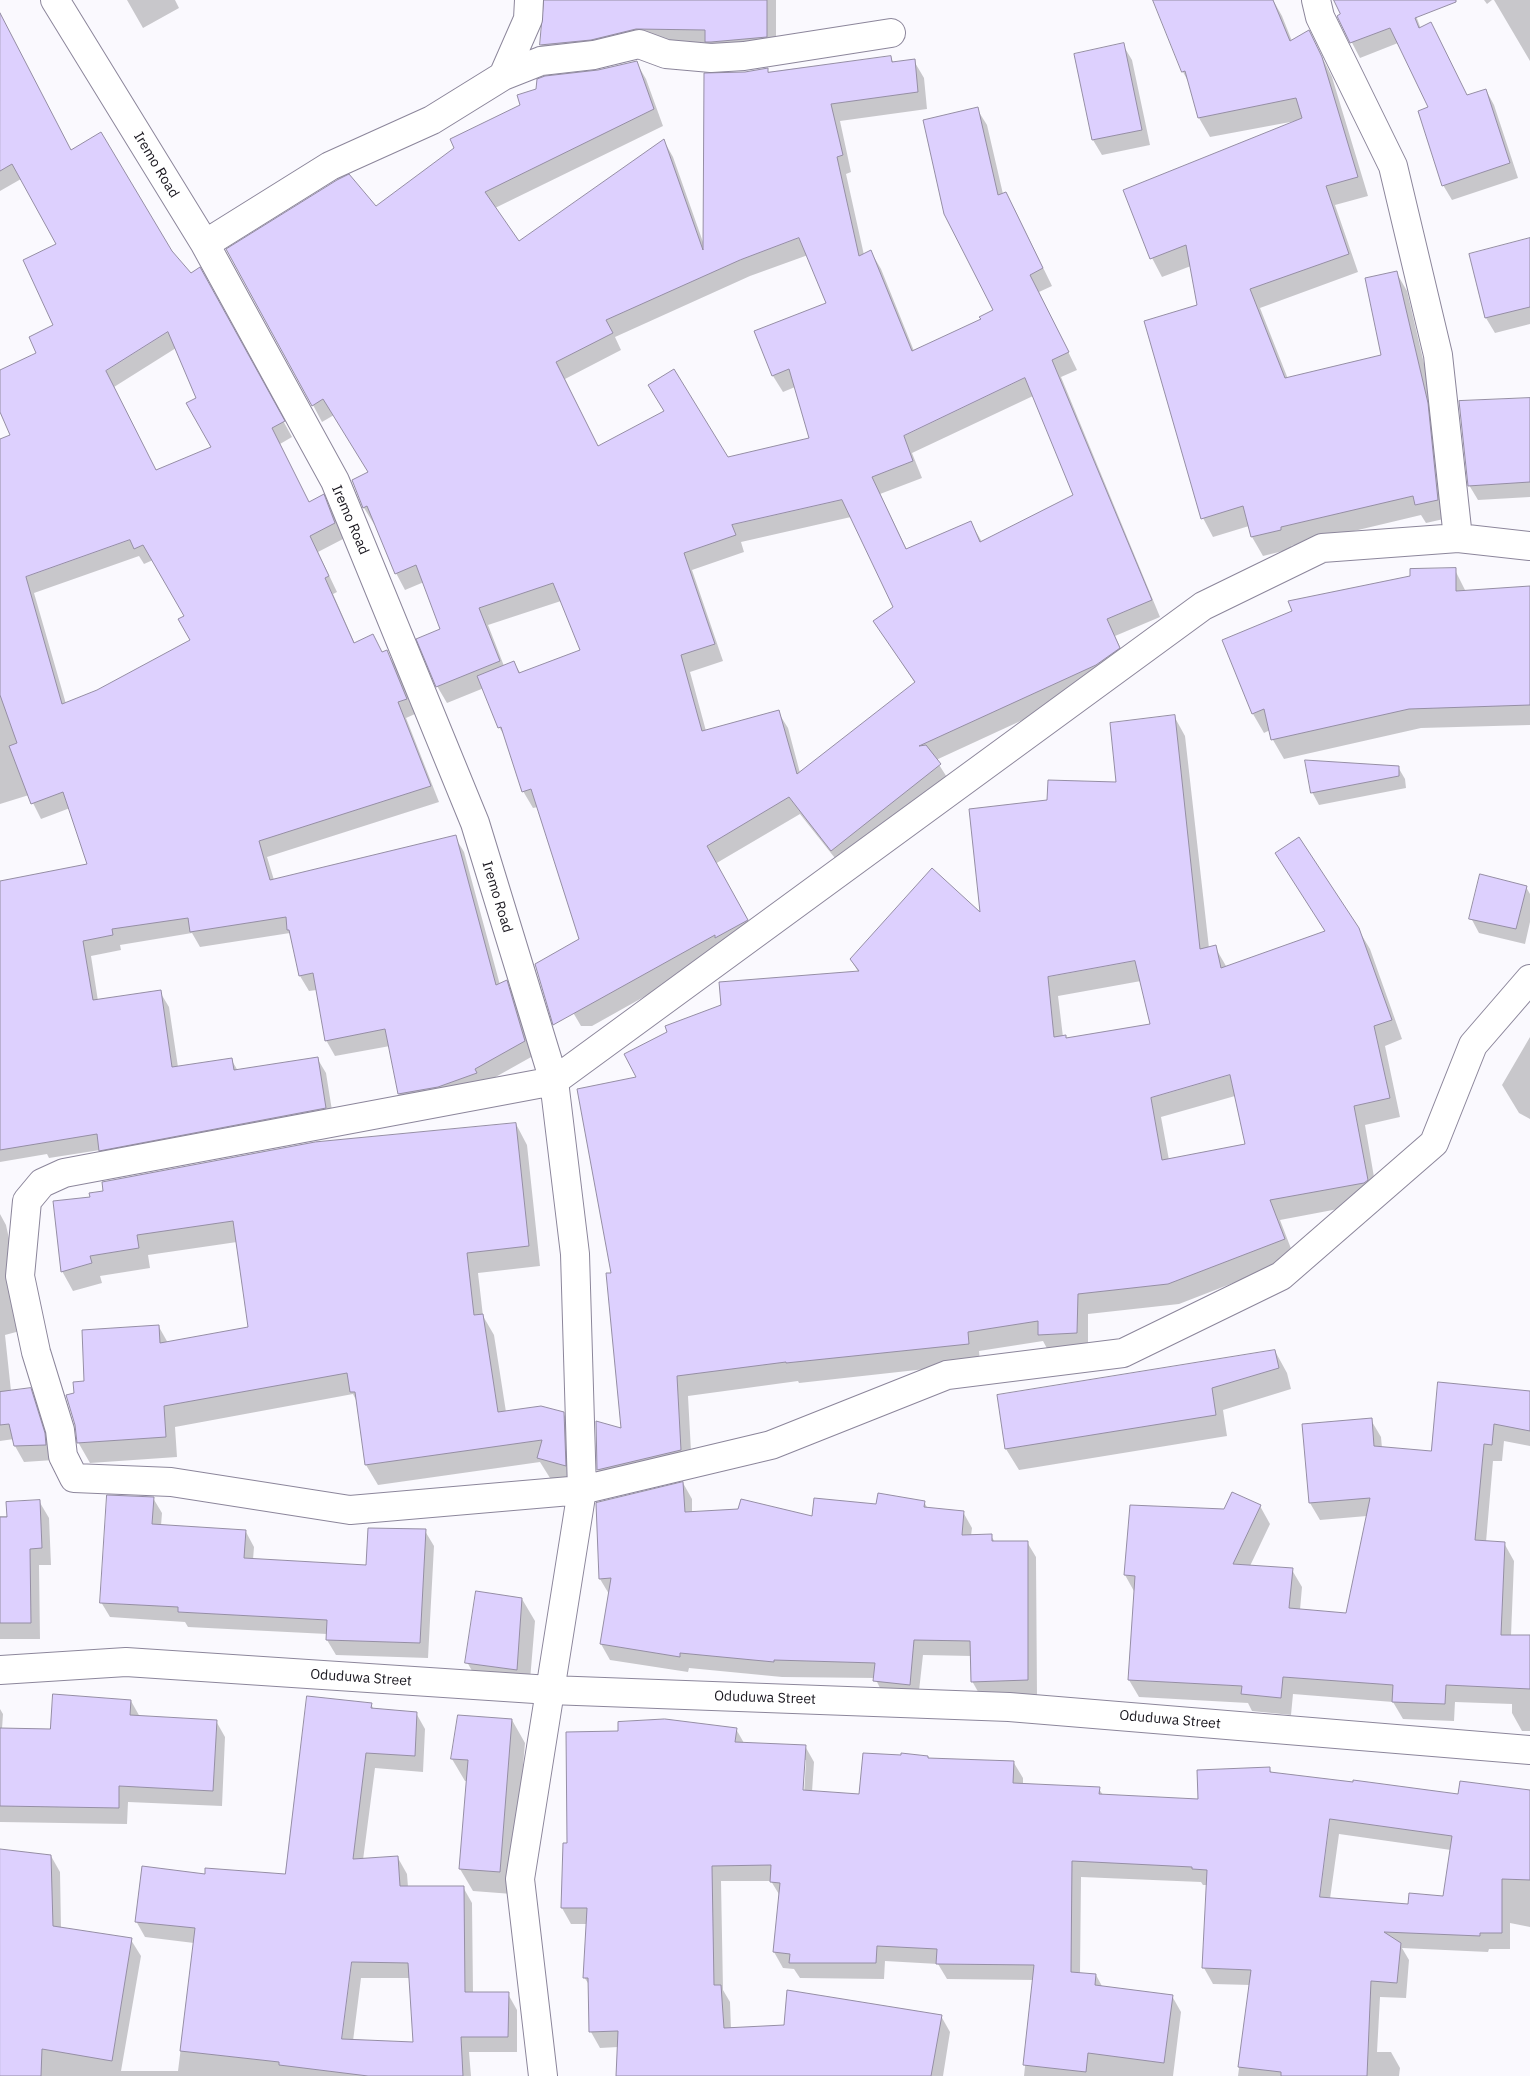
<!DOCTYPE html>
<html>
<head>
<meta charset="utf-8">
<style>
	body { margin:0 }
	canvas { display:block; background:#faf9fe }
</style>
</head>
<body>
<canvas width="1530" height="2076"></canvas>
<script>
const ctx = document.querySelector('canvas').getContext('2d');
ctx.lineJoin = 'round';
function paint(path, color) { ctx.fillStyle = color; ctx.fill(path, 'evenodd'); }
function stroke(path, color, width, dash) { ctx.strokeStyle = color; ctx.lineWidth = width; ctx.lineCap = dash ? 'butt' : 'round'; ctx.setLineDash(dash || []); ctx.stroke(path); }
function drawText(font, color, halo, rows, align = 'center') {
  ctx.font = font + ' "IBM Plex Sans",sans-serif'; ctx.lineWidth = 4; ctx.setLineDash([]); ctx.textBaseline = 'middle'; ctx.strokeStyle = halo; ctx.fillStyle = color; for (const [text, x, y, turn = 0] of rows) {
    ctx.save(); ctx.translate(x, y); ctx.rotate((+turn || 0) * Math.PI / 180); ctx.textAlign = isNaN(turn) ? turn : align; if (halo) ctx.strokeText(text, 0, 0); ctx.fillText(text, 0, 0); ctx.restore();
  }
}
paint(new Path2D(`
	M127,0H175L179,8L143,28Z
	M546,0H776V53L708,46L551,62L541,45Z
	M1155,0H1273L1282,16L1292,41L1309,32L1319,51L1332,77L1368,196L1335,205L1358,272L1260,308L1288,379L1383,356L1396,272L1407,291L1438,423L1448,518L1426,523L1421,515L1291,546V549L1263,556L1252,537L1249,526L1213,537L1203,518L1198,306L1191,266L1162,277L1152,258L1125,190L1301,120L1210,137L1199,118L1189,83L1183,72Z
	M1336,0H1410L1421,29L1431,24L1467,96L1486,90L1494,105L1518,178L1452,200L1443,185L1430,108L1398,43L1360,58L1338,16L1341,15Z
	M1484,0H1492L1487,4Z
	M1494,0H1530V61Z
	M0,14L71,151L171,252L190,275L208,284L292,437L280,444L309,503L323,496L332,511L343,539L318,552L337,592L333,594L355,644L382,653L387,652L396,667L415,714L406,718L439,802L267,857L274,880L455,837L464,852L500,985L506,981L515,997L533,1056L483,1084L408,1109L399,1094L390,1046L335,1056L326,1040L317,990L309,991L300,976L290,933L200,947L192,933L120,945L121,950L91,956L98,1001L160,992L169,1007L178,1067L231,1059L238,1071L317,1058L326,1073L334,1123L109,1166L100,1150L49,1158L47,1154L0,1162V1100L89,865L70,808L41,819L29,795L0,804V446L12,435L0,409V371L38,353L55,326L58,244L21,179L0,191ZM176,348L197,398L212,447L156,471L114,387ZM139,556L144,564L153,560L186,616L191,640L98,691L66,704L34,593Z
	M1123,45L1132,60L1150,145L1102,155L1093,140Z
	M890,57L894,63L914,61L924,78L927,109L840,121L851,172L846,174L864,255L871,252L881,269L914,351L982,320L994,311L977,109L987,125L1003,194L1005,193L1015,210L1052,286L1039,292L1077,370L1061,377L1160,617L1115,636L1128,665L1105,682L936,760L950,782L842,867L800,814L715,864L756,937L724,952L592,1026H581L571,1009L581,940L538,807L533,808L523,791L507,740L499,727L484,688L447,703L437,686L442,630L424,582L405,590L396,573L376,524H374L364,508L353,481L369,473L334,415L322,422L313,405L376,208L598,71L636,62L646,79L663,126L495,208L519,243L664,141L673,157L704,245L745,73L767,69L769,73ZM808,255L828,304L773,376L783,392L795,387L811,439L727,458L598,447L565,379L621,350L615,337L750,276ZM1033,396L1075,496L982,542L971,523L907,550L880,494L922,478L912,453ZM851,517L895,607L874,621L915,683L800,773L788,728L778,712L706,731L690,672L723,661L692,570L744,552L741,542ZM561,601L581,651L521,674L514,663L504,666L488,625Z
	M1530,239V324L1495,333L1486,318L1471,255Z
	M1530,399V497L1478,500L1469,485Z
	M1455,570L1466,592L1530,587V725L1421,728L1284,759L1273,740L1270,730L1264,733L1253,714L1223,641Z
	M1174,716L1185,736L1209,948L1215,947L1226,966L1358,929L1370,949L1402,1039L1385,1046L1400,1117L1365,1125L1378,1200L1375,1202L1280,1220L1295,1259L1179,1304L1088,1314V1352L1050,1354L1043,1341L979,1351L980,1363L799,1383L798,1381L688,1396L692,1470L610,1489L598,1470L597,1423L623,1430L612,1274L638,1078L859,973L851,960L982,915L1048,801L1118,783ZM1141,981L1151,1025L1067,1040L1063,1037L1058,996ZM1235,1096L1246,1145L1169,1160L1161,1117Z
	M1398,767L1405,779L1406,788L1319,805L1312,792Z
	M1526,887L1530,894V922L1525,944L1479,933L1471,918Z
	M1530,1037V1119L1519,1113L1502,1085Z
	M516,1124L527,1145L540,1266L478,1273L483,1316L494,1335L506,1412L563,1413L575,1434L577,1486L550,1478L540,1462L378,1485L366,1465L358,1404L353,1394L175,1427L177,1457L90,1463L78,1442L76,1394L85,1382L159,1327L168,1343L250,1328L237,1242L148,1255L150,1268L100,1276L102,1283L73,1291L62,1271L91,1198Z
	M0,1214L6,1225L15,1266L20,1331L5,1335L11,1391L30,1389L39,1404L54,1460L24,1462L15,1446L14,1439L0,1441Z
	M1275,1351L1287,1373L1291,1389L1223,1410L1227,1436L1019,1470L1006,1449L998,1396Z
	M1530,1392V1446L1504,1441L1502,1461H1493L1486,1542L1504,1543L1514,1561L1511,1636H1530V1731H1522L1512,1713V1704L1455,1702L1454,1721L1403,1719L1393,1702L1293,1694L1291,1715L1252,1711L1248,1703L1139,1697L1129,1680L1135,1593L1125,1575L1224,1510L1260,1506L1270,1524L1250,1566L1292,1570L1302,1587L1300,1610L1347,1614L1367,1516L1320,1520L1310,1503L1371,1420L1381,1437L1382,1448L1432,1452Z
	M683,1483L692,1499V1512L813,1518L877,1505L924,1502L928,1509L963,1512L972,1528L971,1536H991L995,1542H1027L1036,1557L1037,1695L981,1697L972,1681L971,1656L923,1655L918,1700L884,1696L875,1678L782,1677L689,1668L688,1672L610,1660L601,1644L609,1594L600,1579Z
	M153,1498L162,1513L161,1526L246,1532L254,1547L253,1560L367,1566L425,1531L434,1546L428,1658L336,1655L327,1640V1634L188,1627L185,1622L110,1617L101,1602Z
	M39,1501L49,1518L51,1565H39L40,1639H0V1516H8Z
	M522,1599L535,1621L529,1692L480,1685L467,1662Z
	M131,1701L140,1717L216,1721L225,1737L222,1806L128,1802L127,1824L0,1822V1709L3,1714L2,1729L51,1730Z
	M371,1704L374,1710L416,1713L425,1729L423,1772L375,1768L363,1860L398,1858L407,1874L408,1887H463L472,1903L473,1993L508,1994L517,2010V2052H469L471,2076H0V1850L51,1856L60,1872L61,1928L131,1940L141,1956L121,2071H178L194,1943L145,1937L136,1921L206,1875H286ZM361,1978H410L414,2043L353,2041Z
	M512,1720L525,1743L512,1894L473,1891L460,1869L467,1781H465L452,1759Z
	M736,1729L744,1743L805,1746L814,1762L812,1792L860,1796L928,1757L929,1759L1014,1763L1023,1778V1785L1099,1789L1103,1795L1200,1800L1269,1768L1272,1773L1459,1796L1530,1791V1927L1510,1923V1949H1489L1488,1952L1402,1948L1409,1960L1406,1998L1380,1997L1377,2052H1391L1400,2068L1399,2076H1238L1250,1985L1213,1984L1204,1968L1208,1885H1203L1201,1882L1081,1877L1080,1974L1096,1975L1103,1988L1172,1996L1181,2012L1173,2076H1024L1034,1980L947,1979L938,1964L885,1961L884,1979L800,1978L794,1969L783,1968L774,1952L780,1896L771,1881H721L723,1990L730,2002L731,2029L941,2016L950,2032L943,2076H617L618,2047L600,2048L591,2032L590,1986L584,1977L587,1924H571L562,1908L568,1844ZM804,1760H806L804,1796H801ZM1339,1834L1451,1850L1444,1897L1409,1906L1330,1899Z`), '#0003');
const building = new Path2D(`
	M544,0H767V37L711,42H705V30L636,29L591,40L540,45Z
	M1153,0H1273L1290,41L1309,30L1322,57L1358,177L1326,186L1349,254L1250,289L1285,378L1381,355L1365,278L1397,271L1428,403L1438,500L1415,505L1413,496L1281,527V530L1251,537L1243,506L1201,519L1144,321L1197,305L1186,245L1150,259L1123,190L1302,118L1296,98L1198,118L1185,71L1182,72Z
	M1334,0H1456V2L1415,18L1419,28L1431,22L1467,95L1486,89L1510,163L1442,186L1418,111L1428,107L1390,28L1350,43L1337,16L1340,14Z
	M0,13L71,150L101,132L172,251L191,273L200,267L285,421L272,428L309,502L324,494L335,523L310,536L329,576L325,578L354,643L373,634L382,652L387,650L407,699L398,702L431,786L259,841L270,880L456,835L496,985L507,980L525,1041L475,1069L477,1073L438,1087L398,1094L385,1029L325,1041L313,973L299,976L289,930H287L286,917L190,932L188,918L112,929L113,935L83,941L93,1000L161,990L172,1067L232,1058L234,1070L318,1057L326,1108L99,1151L97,1134L0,1150V881L87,864L63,792L31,804L9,746L17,743L0,695V439L10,435L0,412V370L36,353L29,337L53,325L23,260L56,244L12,164L0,171ZM168,332L196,398L186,403L211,447L156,470L106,371ZM130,540L134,549L143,545L184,616L178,619L190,640L97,690L62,704L26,577Z
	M1124,43L1142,130L1092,140L1074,54Z
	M891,56L892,62L915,59L918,92L831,104L843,155L837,157L859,256L871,250L912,351L981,319L979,317L993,310L944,214L923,120L978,107L998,195L1006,192L1043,268L1030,275L1069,352L1052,360L1152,600L1107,619L1120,648L1096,665L919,746L926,745L941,764L831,851L789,797L707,846L748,920L715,938V935L553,1025L535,964L579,939L531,789L522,792L501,727L498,728L477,676L514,661L519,673L580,650L553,583L479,608L500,661L436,687L416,639L440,629L416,565L395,574L367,506L363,508L352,480L368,472L323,399L312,406L226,249L337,180L349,174L376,206L454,148L450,139L520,105L517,95L536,89L537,79L545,76L598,70L637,61L654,109L485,192L519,241L664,139L703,250L704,73L745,72L768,68V72ZM799,238L826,303L754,331L772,376L789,369L809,438L728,457L674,369L648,385L664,411L598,446L556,362L613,333L606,320L740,260ZM1025,378L1073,495L980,542L971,521L906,549L872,477L913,461L904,436ZM842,500L893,607L873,621L915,682L797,774L779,710L702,731L681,655L715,644L684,553L736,535L732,525Z
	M1530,238V307L1485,318L1469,254Z
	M1530,398V482L1468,486L1459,401Z
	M1456,568V591L1530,586V705L1409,709L1271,740L1264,709L1252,714L1222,640L1292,611L1288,601L1410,576V569Z
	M1175,715L1200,949L1216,945L1221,968L1325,931L1275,853L1299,837L1359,928L1392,1020L1374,1026L1390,1098L1354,1106L1368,1180L1364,1183L1270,1200L1285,1239L1168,1284L1078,1294L1077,1333L1038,1335V1321L968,1332L969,1344L786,1363V1362L677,1376L681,1450L597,1470L596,1421L621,1428L606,1273H611L577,1089L636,1077L624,1054L667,1032L665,1026L721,1005L719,982L859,971L850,959L932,868L980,912L969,809L1047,800L1048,780L1116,782L1110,723ZM1135,961L1150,1024L1066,1038V1035L1054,1037L1048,977ZM1230,1075L1245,1144L1162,1160L1151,1098Z
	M1305,760L1399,766V776L1311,793Z
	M1480,874L1527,886L1516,929L1469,919Z
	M516,1123L529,1246L467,1253L474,1315L483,1314L498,1412L541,1406L564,1412L566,1466L537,1458L542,1440L365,1465L355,1392H350L347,1373L164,1406L166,1437L77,1443L75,1425L66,1395L74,1393L73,1382L84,1381L82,1330L159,1325L160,1343L248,1327L233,1221L137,1235L139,1248L90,1256L92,1263L61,1272L53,1201L90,1197L89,1193L103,1191L102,1182L315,1142Z
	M1275,1350L1279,1368L1212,1388L1216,1415L1005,1449L997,1395Z
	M1438,1382L1530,1391V1431L1494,1424L1492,1445L1484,1444L1475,1540L1505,1542L1501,1635H1530V1689L1446,1685L1445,1704L1392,1702L1393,1685L1283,1677L1281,1698L1241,1694L1242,1686L1128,1680L1135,1576L1124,1575L1130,1505L1224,1509L1232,1492L1261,1505L1233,1564L1293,1568L1289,1608L1346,1613L1370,1498L1309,1503L1302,1424L1372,1418L1374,1446L1431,1451Z
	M31,1388L45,1433L46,1445L14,1446L9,1424L0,1425V1392Z
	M683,1482L685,1512L738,1509L741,1499L812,1516L814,1498L876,1504L878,1493L925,1501L924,1507L964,1511L962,1535L992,1534V1541H1028V1680L971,1682L970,1641L914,1640L910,1685L873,1681L875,1663L774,1660V1662L680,1653V1657L600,1644L611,1578L599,1579L596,1503Z
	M107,1495L154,1497L152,1524L246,1530L244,1558L366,1565L368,1528L426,1529L420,1643L326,1640L327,1620L178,1612V1607L100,1603Z
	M40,1500L42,1548L30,1549L31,1623H0V1517H7L6,1502Z
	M476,1591L522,1598L517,1670L465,1663Z
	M53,1694L131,1700L130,1715L217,1720L213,1791L119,1786V1808L0,1806V1728L50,1729Z
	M307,1696L372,1703L371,1708L417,1712L415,1756L366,1753L353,1859L398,1856L400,1886H464L465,1992H509L508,2037H461L463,2076H368L279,2065V2062L180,2051L195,1928L135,1922L142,1866L205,1874V1868L285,1874ZM352,1962L408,1963L413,2042L342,2039Z
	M458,1715L512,1719L500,1872L459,1869L468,1760L451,1759Z
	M665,1719L737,1728L735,1742L806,1745L803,1790L859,1794L863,1753L901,1755V1753L928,1756V1758L1014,1761L1013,1783L1100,1787L1099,1794L1198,1799L1197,1770L1270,1767V1772L1353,1782V1780L1458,1794L1460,1781L1530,1790V1880L1502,1879V1933H1480V1936L1384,1932L1401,1943L1397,1983L1371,1981L1367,2076H1281V2072L1238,2067L1251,1970L1202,1968L1207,1870L1192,1869V1867L1072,1861L1071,1972L1096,1974L1095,1985L1173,1995L1164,2063L1088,2053L1086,2072L1023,2065L1034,1965L936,1964L937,1949L877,1946L876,1963H789L790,1954L773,1952L780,1883L770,1882L771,1865L712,1866L714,1985H721L724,2028L784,2025L787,1990L942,2015L931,2076H616L618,2031L589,2032L588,1978H583L587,1908H561L563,1843H567L566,1732L618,1731V1722ZM1330,1819L1452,1836L1443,1896L1409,1893L1408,1904L1320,1897Z
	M0,1849L51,1855L53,1926L132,1938L112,2061L42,2049L41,2076H0Z`);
paint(building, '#ddd0fe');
stroke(building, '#958ea4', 1);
const street = new Path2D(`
	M55,0L205,244L335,481L475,823L554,1081L575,1254L582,1490L520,1879L543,2076
	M1316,0L1320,17L1393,166L1438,355L1458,538
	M503,76L528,19L529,0
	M205,244L330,166L432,120L503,76L541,61L594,55L639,44L666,54L711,58L744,56L891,33
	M1530,546L1458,538L1322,548L1203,606L554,1081L64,1173L42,1183L27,1201L20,1276L36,1352L60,1430L63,1456L74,1478L171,1482L350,1510L582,1490L771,1445L947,1375L1123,1353L1281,1276L1434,1143L1473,1045L1530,979
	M0,1670L126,1662L550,1690L1009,1707L1530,1750`);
stroke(street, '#8c869b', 30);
stroke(street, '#fff', 28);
drawText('14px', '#17141c', '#fff', [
	["Iremo Road",156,165,59],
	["Iremo Road",350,520,67],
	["Iremo Road",497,897,73],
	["Oduduwa Street",361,1678,4],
	["Oduduwa Street",765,1698,2],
	["Oduduwa Street",1170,1720,5]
]);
</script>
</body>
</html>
